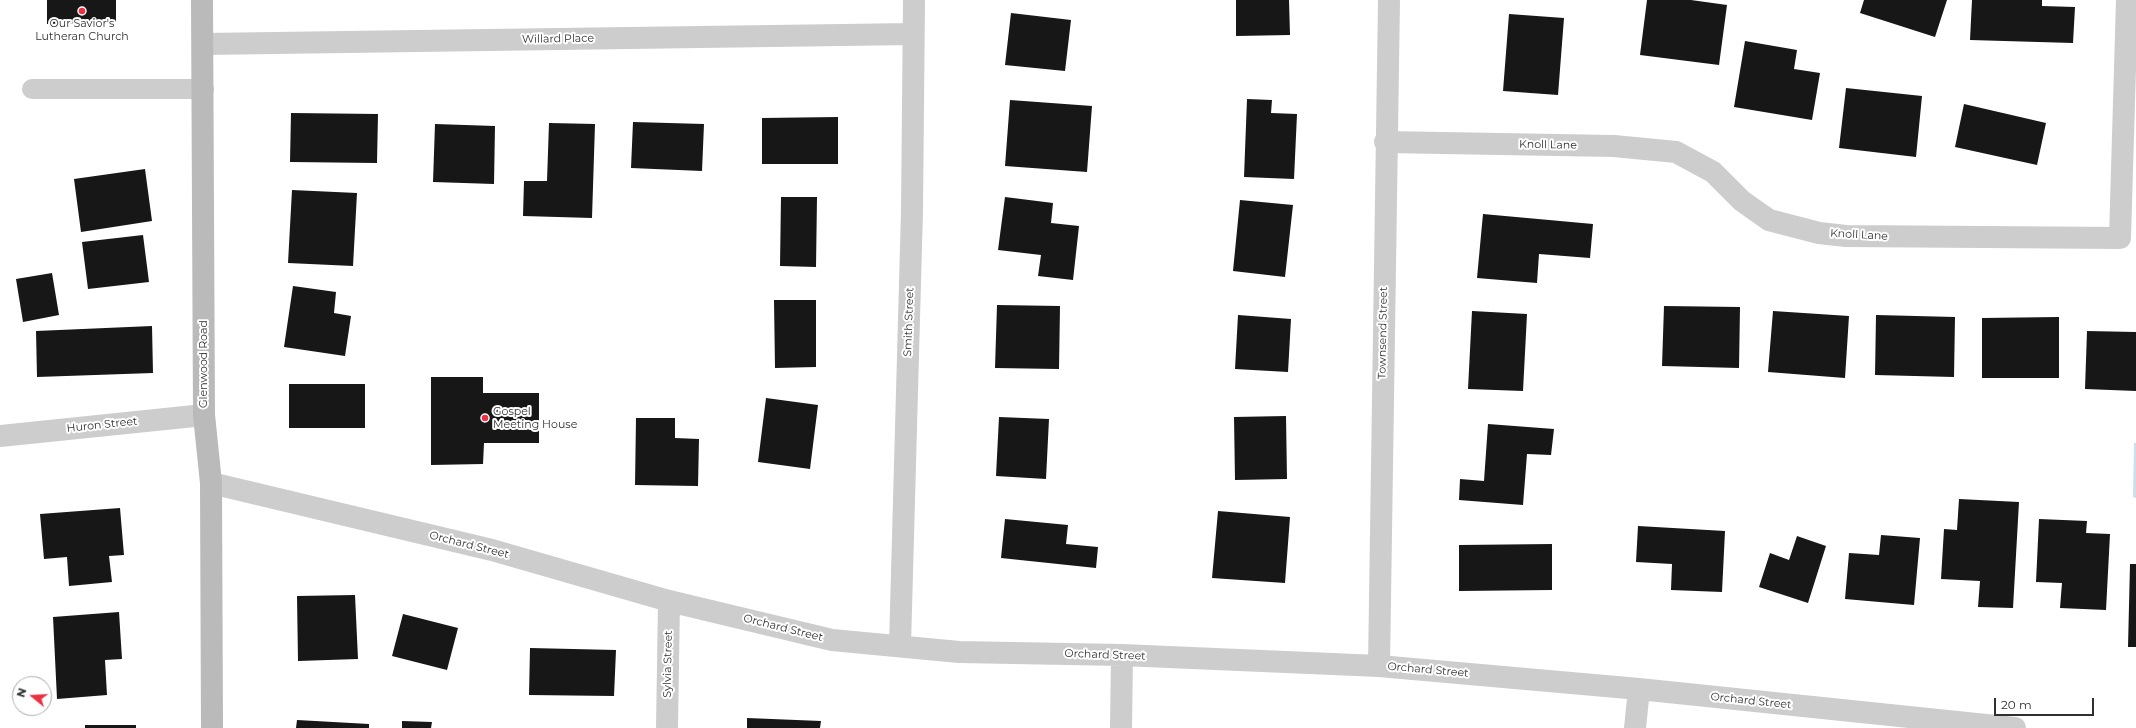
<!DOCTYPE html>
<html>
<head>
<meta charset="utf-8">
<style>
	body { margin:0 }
	#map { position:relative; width:2136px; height:728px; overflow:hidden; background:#fff; font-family:Montserrat,sans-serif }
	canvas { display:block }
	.north { position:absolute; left:12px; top:676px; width:40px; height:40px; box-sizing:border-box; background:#fff; border:1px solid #acacac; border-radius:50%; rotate:288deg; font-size:11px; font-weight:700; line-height:16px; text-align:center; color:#303030 }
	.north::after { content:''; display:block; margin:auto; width:14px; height:18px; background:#ea3043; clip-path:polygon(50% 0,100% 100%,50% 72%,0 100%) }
	.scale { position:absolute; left:1994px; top:698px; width:100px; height:18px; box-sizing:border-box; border:2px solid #303030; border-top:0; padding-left:5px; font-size:12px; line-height:14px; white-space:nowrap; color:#303030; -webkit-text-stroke:3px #fff; paint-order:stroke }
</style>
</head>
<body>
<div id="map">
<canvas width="2136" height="728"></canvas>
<div class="north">N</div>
<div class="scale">20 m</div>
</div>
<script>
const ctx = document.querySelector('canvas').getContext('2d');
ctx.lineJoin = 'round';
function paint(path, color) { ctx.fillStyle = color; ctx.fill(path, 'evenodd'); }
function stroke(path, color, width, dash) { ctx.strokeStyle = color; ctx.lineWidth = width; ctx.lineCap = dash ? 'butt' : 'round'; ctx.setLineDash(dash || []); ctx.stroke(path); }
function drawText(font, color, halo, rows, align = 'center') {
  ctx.font = font + ' Montserrat,sans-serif'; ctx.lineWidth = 4; ctx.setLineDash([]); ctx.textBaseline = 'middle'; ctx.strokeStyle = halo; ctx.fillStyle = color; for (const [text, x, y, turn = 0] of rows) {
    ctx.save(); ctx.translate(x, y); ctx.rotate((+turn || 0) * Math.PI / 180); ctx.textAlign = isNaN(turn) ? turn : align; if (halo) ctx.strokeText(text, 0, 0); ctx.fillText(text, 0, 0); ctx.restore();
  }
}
paint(new Path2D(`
	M2134,443H2136V498L2133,497Z`), '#cae1ed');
paint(new Path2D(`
	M47,0H116V22L47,24Z
	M1236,0H1289L1290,35L1236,36Z
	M1647,0H1691L1727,5L1719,65L1640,55Z
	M1864,0H1947L1935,37L1860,13Z
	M1972,0H2042V6L2075,7L2073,43L1970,40Z
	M1011,13L1071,20L1065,71L1005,65Z
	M1509,14L1564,18L1558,95L1503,91Z
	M1745,41L1797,50L1794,69L1820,73L1812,120L1734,107Z
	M1846,88L1922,96L1916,157L1839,148Z
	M1247,99L1272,100L1271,113L1297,114L1294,179L1244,177Z
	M1010,100L1092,106L1087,172L1005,166Z
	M1964,104L2046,123L2037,165L1955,147Z
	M291,113L378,114L377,163L290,162Z
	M838,117V164H762V118Z
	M633,122L704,124L702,171L631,168Z
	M549,123L595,124L592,218L523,216L524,181H547Z
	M435,124L495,126L494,184L433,182Z
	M145,169L152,221L81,232L74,179Z
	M292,190L357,193L353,266L288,263Z
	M781,197H817L816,267L780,266Z
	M1005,197L1053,203L1051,223L1079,226L1073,280L1038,276L1041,255L998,250Z
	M1240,200L1293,205L1285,277L1233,271Z
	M1483,214L1593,224L1590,258L1539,254L1537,283L1477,278Z
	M143,235L149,282L88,289L82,242Z
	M52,273L59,315L23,322L16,279Z
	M293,286L336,292L334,313L351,316L345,356L284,347Z
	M774,300H816V367L775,368Z
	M997,305L1060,306L1059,369L995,368Z
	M1664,306L1740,307L1739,368L1662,366Z
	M1472,311L1527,314L1523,391L1468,389Z
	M1773,311L1849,316L1845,378L1768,372Z
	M1238,315L1291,319L1288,372L1235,369Z
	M1876,315L1955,317L1954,377L1875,375Z
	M2059,317V378H1982V318Z
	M152,326L153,373L37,377L36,331Z
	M2087,331L2136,332V391L2085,389Z
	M431,377H483V393H539V443H484L483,464L431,465Z
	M289,384H365V428H289Z
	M766,398L818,405L810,469L758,462Z
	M1286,416L1287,479L1235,480L1234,417Z
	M999,417L1049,419L1046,479L996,476Z
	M636,418H675V438L699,439L698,486L635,485Z
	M1488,424L1554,429L1551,455L1527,454L1523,505L1459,500L1460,479L1484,481Z
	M1959,499L2019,502L2013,608L1978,607L1980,581L1941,579L1944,529L1957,530Z
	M120,508L124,555L109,556L112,582L69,586L67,557L44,559L40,514Z
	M1218,511L1290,517L1285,583L1212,578Z
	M1005,519L1068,525L1066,544L1098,547L1096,568L1001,558Z
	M2039,519L2087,521L2086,533L2110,534L2106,610L2060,608L2062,583L2036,582Z
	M1638,526L1725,531L1722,592L1671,590L1672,564L1636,562Z
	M1881,535L1920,538L1914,605L1845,599L1849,553L1879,555Z
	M1797,536L1826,546L1808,603L1759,587L1770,553L1789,560Z
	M1552,544V590L1459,591V545Z
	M2130,564H2136V647H2128Z
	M355,595L358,659L298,661L297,596Z
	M119,612L122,659L105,660L107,695L57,699L53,617Z
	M403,614L458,628L447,670L392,656Z
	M530,648L616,650L614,696L529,695Z
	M747,718L821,721L820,728H747Z
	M297,720L369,724V728H296Z
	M402,721L432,722L431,728H402Z
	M85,725H136V728H85Z`), '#171717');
stroke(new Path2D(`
	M32,89H204`), '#cdcdcd', 20);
stroke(new Path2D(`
	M204,44L913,34
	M1385,142L1614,146L1676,152L1713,172L1742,201L1769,220L1819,233L1846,236L2120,238L2127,0
	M0,436L204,415
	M211,483L492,550L669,601L832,640L959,652L1122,655L1379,666L1639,689L2015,728
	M900,645L912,211L914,0
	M1379,666L1389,0
	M667,728L669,601
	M1121,728L1122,655
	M1635,728L1639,689`), '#cdcdcd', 22);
stroke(new Path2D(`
	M202,0L204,415L211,483L212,728`), '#bababa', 22);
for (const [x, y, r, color] of [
	[82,11,4,"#ea3043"],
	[485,418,4,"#ea3043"]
]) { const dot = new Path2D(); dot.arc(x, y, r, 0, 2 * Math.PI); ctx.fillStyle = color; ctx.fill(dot); stroke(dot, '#fff', 1.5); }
drawText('11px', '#303030', '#fff', [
	["Our Savior's",82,24],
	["Lutheran Church",82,37],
	["Gospel",493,412,"left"],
	["Meeting House",493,425,"left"]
]);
drawText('11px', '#303030', '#fff', [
	["Willard Place",558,39,-1],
	["Knoll Lane",1548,145,1],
	["Knoll Lane",1859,235,3],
	["Smith Street",909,322,-88],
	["Townsend Street",1383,333,-89],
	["Glenwood Road",204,364,-90],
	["Huron Street",102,425,-6],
	["Orchard Street",469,545,14],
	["Orchard Street",783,628,14],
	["Orchard Street",1105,655,2],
	["Sylvia Street",668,664,-89],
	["Orchard Street",1428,670,5],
	["Orchard Street",1751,701,6]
]);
</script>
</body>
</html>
